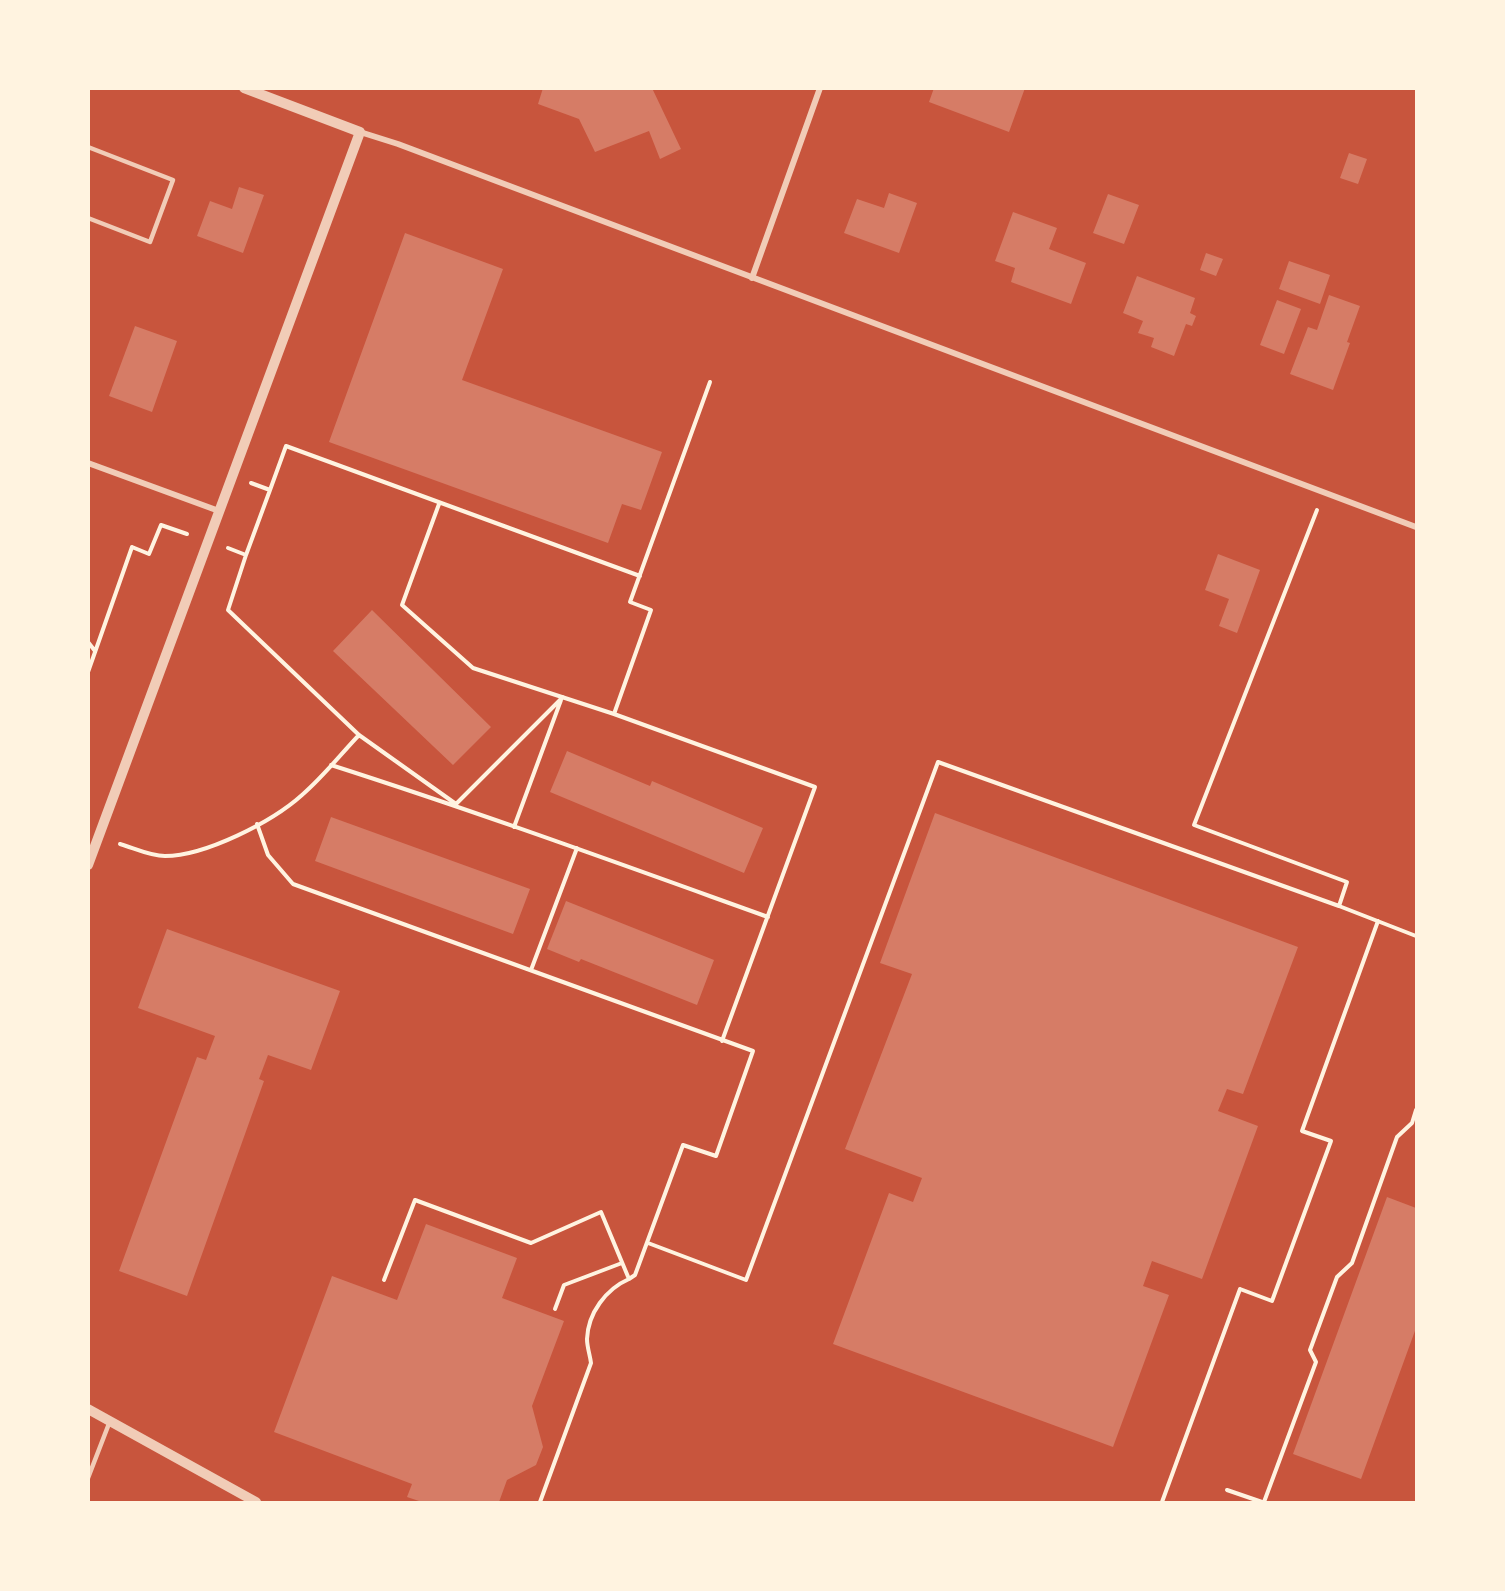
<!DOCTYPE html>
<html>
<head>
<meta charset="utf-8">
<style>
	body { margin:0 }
	#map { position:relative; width:1505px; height:1591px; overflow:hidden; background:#c8553d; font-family:"Exo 2",sans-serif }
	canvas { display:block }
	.frame { position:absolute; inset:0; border:90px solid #fff3e0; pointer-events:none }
</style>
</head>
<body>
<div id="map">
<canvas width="1505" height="1591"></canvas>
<div class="frame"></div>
</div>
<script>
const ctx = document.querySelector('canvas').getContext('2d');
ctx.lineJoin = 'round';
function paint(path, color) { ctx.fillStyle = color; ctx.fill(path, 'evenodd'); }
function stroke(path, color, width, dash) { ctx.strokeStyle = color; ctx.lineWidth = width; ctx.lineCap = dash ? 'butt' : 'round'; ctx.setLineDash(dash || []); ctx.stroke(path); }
paint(new Path2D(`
	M543,88H652L681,149L660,159L649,131L595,152L579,119L538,104Z
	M934,88H1025L1009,132L929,102Z
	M1349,153L1367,159L1358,184L1340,178Z
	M239,187L264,195L243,253L197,236L210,201L232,209Z
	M889,193L917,203L899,253L844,233L857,199L884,208Z
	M1108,194L1139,205L1124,244L1093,233Z
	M1013,212L1057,228L1049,249L1086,263L1071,304L1011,282L1015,268L995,261Z
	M405,233L503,269L462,380L662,452L641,510L622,504L608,543L329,442Z
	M1206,253L1223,259L1216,276L1200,270Z
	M1289,261L1330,275L1320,304L1279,289Z
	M1137,276L1195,298L1190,313L1196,316L1192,326L1186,324L1174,356L1151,347L1154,338L1138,333L1143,321L1123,313Z
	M1329,295L1360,306L1347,342L1350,343L1333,390L1290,374L1308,327L1317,330Z
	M1277,300L1301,309L1284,354L1260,345Z
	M135,326L177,341L152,412L109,396Z
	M1218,554L1260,570L1237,633L1219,626L1229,599L1205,590Z
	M372,610L491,727L453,765L333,651Z
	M567,751L650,786L652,781L763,828L744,873L550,792Z
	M935,813L1298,947L1243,1094L1227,1089L1218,1111L1258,1126L1202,1279L1152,1261L1143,1286L1169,1295L1113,1447L833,1344L889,1193L913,1202L922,1178L845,1149L912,974L880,963Z
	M331,817L530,889L513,934L315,861Z
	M566,901L714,960L697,1005L581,959L579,962L547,949Z
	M167,929L340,991L311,1070L268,1055L259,1079L264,1081L187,1296L119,1271L197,1057L206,1060L215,1036L138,1008Z
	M1387,1197L1416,1208V1328L1361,1479L1293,1454Z
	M426,1224L517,1258L502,1298L564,1321L532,1406L543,1447L536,1465L507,1480L499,1502H422L407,1497L412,1484L274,1432L332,1276L397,1300Z`), '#d67c66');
stroke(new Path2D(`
	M251,483L270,490L286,446L640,576
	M439,504L402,605L473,668L614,714L815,787L722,1041
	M1317,510L1194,825L1347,882L1339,906
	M228,548L246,555L228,610L359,735L456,804
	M246,555L270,490
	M88,642L95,651
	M88,672L132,547L149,554L161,525L187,534
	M614,714L651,610L630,602L710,382
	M331,765C478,812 623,865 768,917
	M456,804L563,697
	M257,824L268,855L293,884L753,1051L716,1156L683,1145L635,1275L629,1279
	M514,827L561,700
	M120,844C134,848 150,856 165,856C205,856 272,822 302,795C323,777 340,755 359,735
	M531,970L577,848
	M648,1243L746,1280L938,762L1339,906L1416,936
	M384,1280L415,1200L531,1243L601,1212L629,1279C606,1289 588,1313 587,1339C587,1347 590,1355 591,1363L540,1502
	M555,1309L564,1285L622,1263
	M1227,1490L1262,1502
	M1162,1502L1240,1289L1272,1301L1331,1141L1302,1131L1378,921
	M1264,1502L1316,1362L1310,1350L1337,1277L1352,1263L1397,1137L1412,1123L1416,1110`), '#fff3e0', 4);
stroke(new Path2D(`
	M88,147L173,180L150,242L88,218
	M88,1478L110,1421`), '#f1ccb7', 4.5);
stroke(new Path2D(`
	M360,132L398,144L1416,527
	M752,278L820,88
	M88,463L219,511`), '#f1ccb7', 6);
stroke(new Path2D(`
	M88,865L360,132L244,88
	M88,1409L256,1502`), '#f1ccb7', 10);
</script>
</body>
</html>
